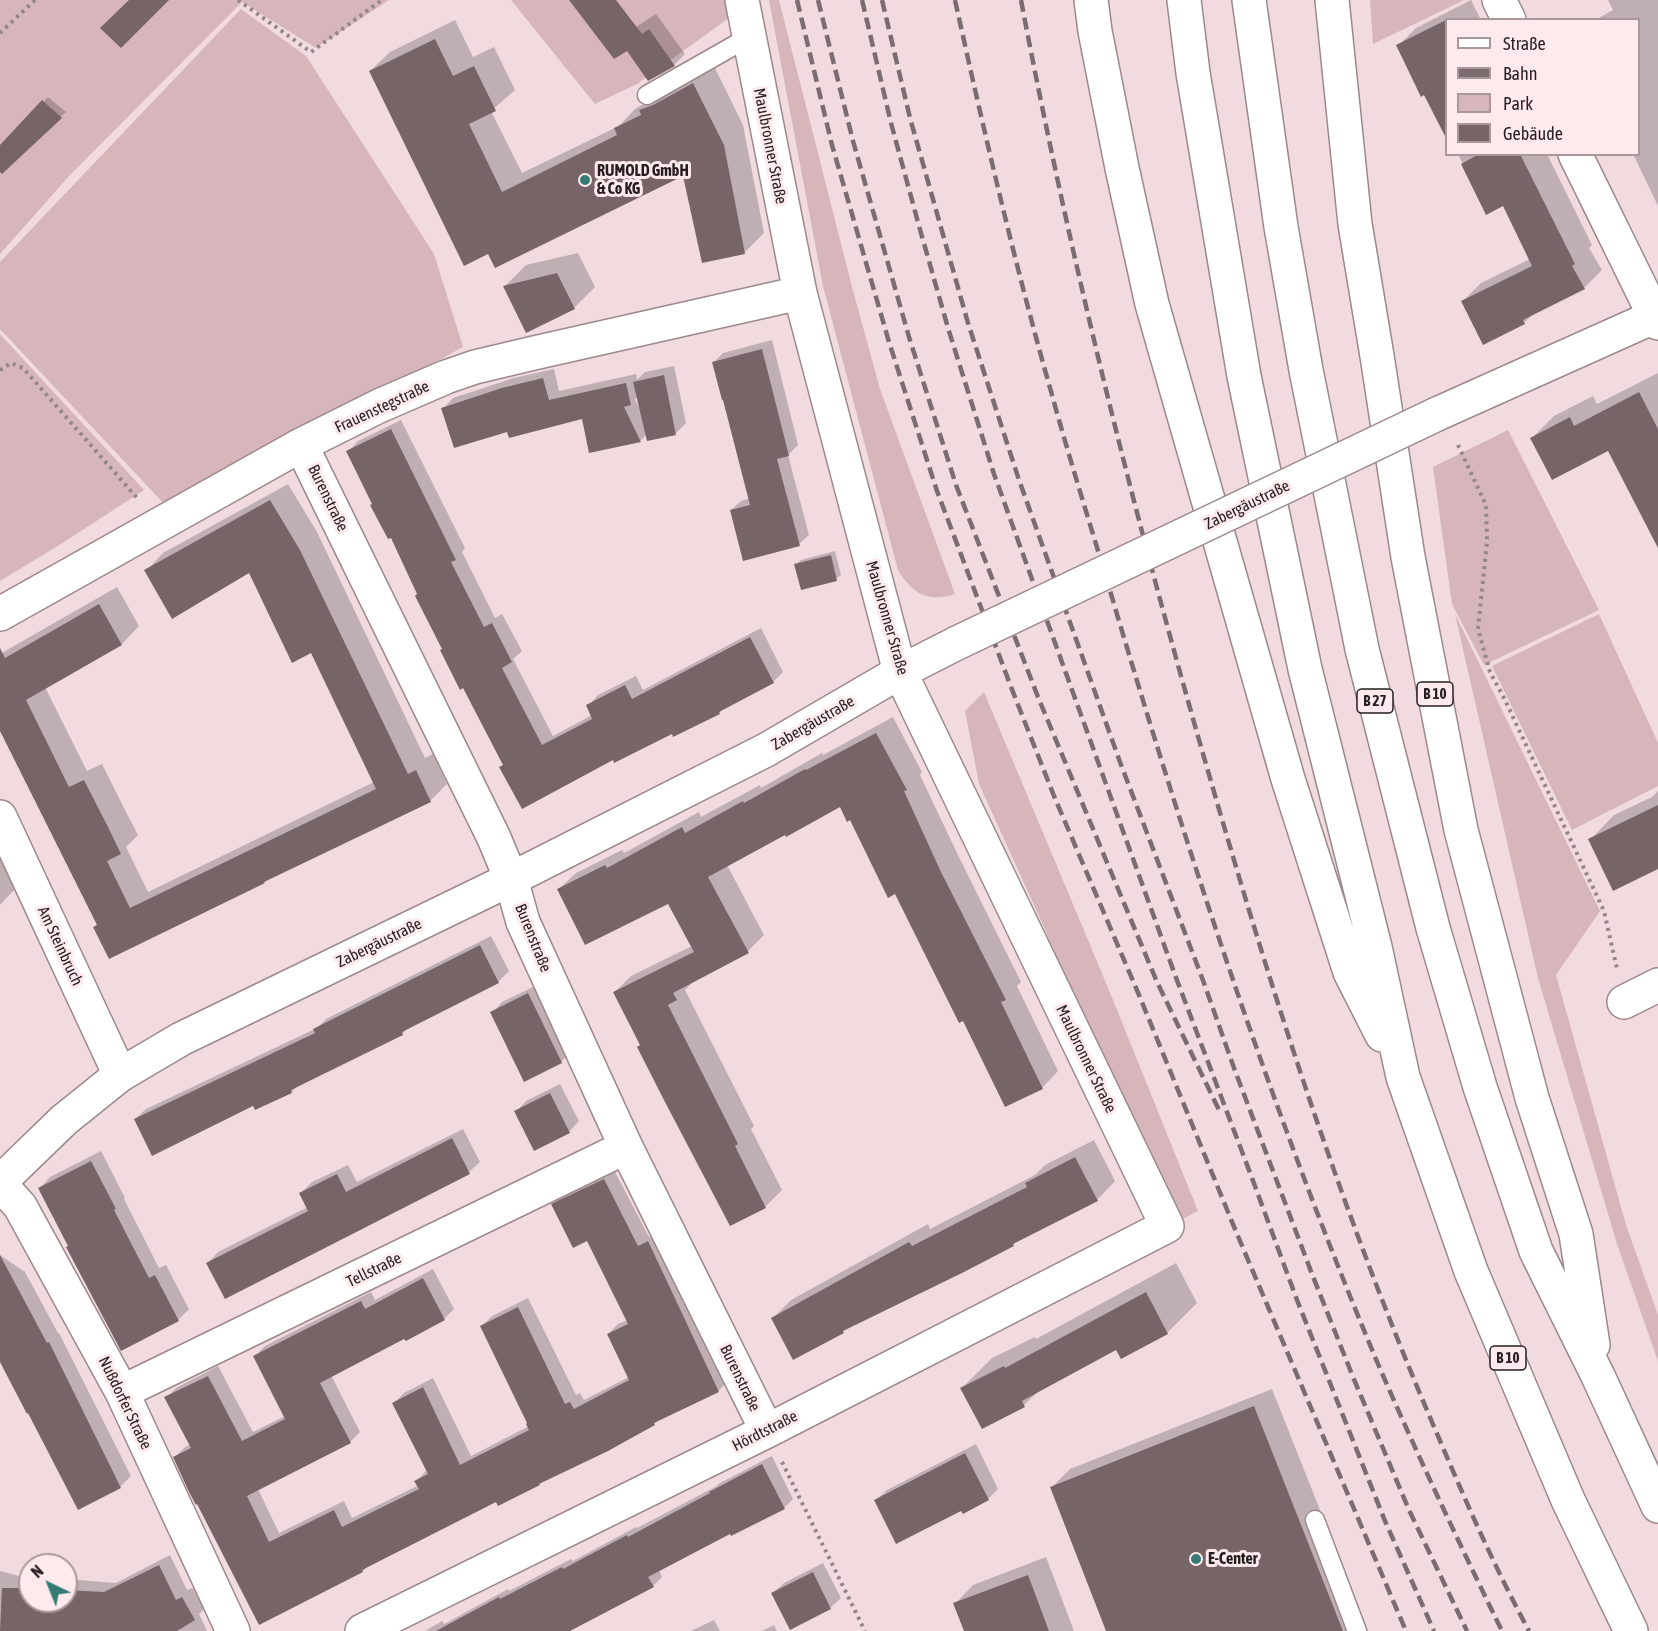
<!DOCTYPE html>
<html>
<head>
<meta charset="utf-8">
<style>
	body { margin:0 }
	#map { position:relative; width:1658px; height:1631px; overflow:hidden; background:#f1dbdf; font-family:"Asap Condensed",sans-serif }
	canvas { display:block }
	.legend { position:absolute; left:1445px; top:18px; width:195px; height:138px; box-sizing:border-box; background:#fee9ec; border:2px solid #a8989a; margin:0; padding:8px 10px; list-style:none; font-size:18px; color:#261e20 }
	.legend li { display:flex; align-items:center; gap:12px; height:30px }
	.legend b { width:30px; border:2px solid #a8989a }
	.north { position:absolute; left:18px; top:1553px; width:60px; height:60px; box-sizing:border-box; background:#fee9ec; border:2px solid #a8989a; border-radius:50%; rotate:317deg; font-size:16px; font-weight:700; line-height:24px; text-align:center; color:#261e20 }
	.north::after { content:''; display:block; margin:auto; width:21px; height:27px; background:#347b74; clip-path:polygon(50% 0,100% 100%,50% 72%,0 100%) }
</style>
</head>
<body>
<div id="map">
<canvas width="1658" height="1631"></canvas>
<ul class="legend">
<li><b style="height:8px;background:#fff"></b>Straße</li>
<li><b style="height:8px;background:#7a6c6f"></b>Bahn</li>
<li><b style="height:16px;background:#d6b5bb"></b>Park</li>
<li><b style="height:16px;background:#776467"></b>Gebäude</li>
</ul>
<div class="north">N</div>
</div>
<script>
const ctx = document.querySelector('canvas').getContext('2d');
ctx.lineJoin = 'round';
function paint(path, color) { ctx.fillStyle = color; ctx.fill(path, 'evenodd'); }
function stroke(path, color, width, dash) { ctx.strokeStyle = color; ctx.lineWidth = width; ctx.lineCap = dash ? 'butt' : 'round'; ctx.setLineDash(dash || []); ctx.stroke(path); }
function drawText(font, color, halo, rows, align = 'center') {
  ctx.font = font + ' "Asap Condensed",sans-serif'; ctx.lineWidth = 6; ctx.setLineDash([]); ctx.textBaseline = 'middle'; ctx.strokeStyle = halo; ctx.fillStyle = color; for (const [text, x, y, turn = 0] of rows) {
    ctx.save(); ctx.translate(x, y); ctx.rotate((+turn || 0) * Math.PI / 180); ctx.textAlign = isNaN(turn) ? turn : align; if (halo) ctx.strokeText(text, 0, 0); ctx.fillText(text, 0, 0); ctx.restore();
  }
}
paint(new Path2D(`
	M0,0H389L316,48L242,2L70,175L0,254Z
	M511,0H726L729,18L637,84L595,104Z
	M769,0H779L852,287L880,389L955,594C927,603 912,593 898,570L823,286Z
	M1370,0H1464L1373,44Z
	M241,9L306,56L434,254L463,347L168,508L0,329V262Z
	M0,334L144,490L61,544L0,581Z
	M1508,430L1599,610L1484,665L1452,604L1433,467Z
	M1455,614L1600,911L1556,975L1626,1225L1658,1315V1361L1617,1244L1538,978Z
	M1599,614L1658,743V786L1572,830L1492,666Z
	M984,692L1111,995L1198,1211L1173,1224L1039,916L979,784L965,711Z`), '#d6b5bb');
paint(new Path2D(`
	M1471,0L1481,20H1446V135L1425,93L1398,46L1416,28Z
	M1608,0H1658V206L1633,154H1638V20H1595L1613,10Z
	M656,14L685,54L674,65L654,76L628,36L639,25Z
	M455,20L473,57L494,47L515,90L491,111L522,173L619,126L635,109L713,64L743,125L764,233L744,253L684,174L489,252L370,71L390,52Z
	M48,97L66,112L2,172L0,170V148Z
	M1458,154H1547L1592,245L1589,248L1602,270L1584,288L1535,312L1524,323L1463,301L1481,283L1530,259L1504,204L1487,213Z
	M578,253L595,287L574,308L505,286L526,265Z
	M772,340L798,445L788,455L809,535L799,544L731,510L741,501L750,498L713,363L723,353Z
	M674,366L686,423L676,433L647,434L640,441L583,417L508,430L443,409L453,398L514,378L554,369L559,391L636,374L637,380L645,372ZM638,396L640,409L635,399Z
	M1658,373V547L1609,449L1532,438L1554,416L1593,396L1597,404Z
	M401,420L465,548L462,552L495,618L502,614L522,651L513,659L553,736L592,715L588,706L598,695L636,676L643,690L761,628L783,672L773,682L725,707L719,713L674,735L673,732L614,758L504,765L444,649L392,536L373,503L348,452L358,441Z
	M288,484L317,532L425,758L433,754L447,784L430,801L95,927L98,923L0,728V654L117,587L139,626L122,644L45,687L87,771L102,764L126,812L138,835L126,847L148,892L374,782L312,651L250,571H146L163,553Z
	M835,551L841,575L836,579L796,565L801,560Z
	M893,717L922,772L920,775L958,855L1021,982L1017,986L1058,1071L1042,1088L964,1019L896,892L851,818L840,805L727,865L764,935L748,951L693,982L685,990L754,1126L751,1129L782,1190L766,1206L731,1224L615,992L631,976L692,946L668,902L559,889L576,873L622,850L624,853L699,812L701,817L760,785L761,788L822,753L823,755Z
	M1658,791V867L1590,840L1614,815L1652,797Z
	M0,856L16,888L0,905Z
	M491,936L509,971L498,982L410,1026L402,1034L298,1085L292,1092L256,1108L254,1104L135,1119L146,1109L317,1028L326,1019Z
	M539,984L572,1051L561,1062L492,1013L502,1002Z
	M560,1084L579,1121L569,1132L516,1112L526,1101Z
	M463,1129L480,1162L469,1172L367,1224L208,1263L218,1252L308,1207L301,1193L312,1182L348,1165L357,1182Z
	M1094,1140L1115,1181L1097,1200L1017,1240L1013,1245L847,1328L843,1331L793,1358L773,1318L791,1300L928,1224L930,1229L1035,1175L1045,1165Z
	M101,1151L125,1198L124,1199L159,1268L166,1265L189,1309L178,1320L69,1245L40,1188L50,1177Z
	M614,1170L649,1237L658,1232L728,1381L718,1391L659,1419L654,1424L497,1500L369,1565L363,1571L259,1623L175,1457L185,1447L191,1444L166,1398L176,1388L218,1366L253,1432L285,1416L255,1356L265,1346L371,1292L375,1300L433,1269L454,1309L444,1319L405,1337L331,1375L360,1432L350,1442L258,1489L279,1533L344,1501L352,1518L419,1485L416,1481L427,1470L394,1403L404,1393L433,1378L471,1456L529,1426L482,1326L492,1316L528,1298L576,1395L580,1393L584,1400L629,1377L608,1334L618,1324L628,1320L588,1239L552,1205L562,1195Z
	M0,1255L25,1272L58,1333H59L131,1476L120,1487L78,1508L0,1359Z
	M1176,1263L1197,1303L1167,1333L1122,1357L1117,1348L1041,1389L1024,1405L982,1427L962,1388L992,1358L1035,1337L1036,1339Z
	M1272,1389L1368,1631H1108L1052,1487L1070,1469Z
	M976,1444L998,1489L988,1499L962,1509L876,1500L887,1490Z
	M772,1456L793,1499L784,1508L730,1532L659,1570L662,1577L653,1586L575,1627L571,1631H425L442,1621L444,1624L508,1589L509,1591L571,1559L573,1561L636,1527L637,1528L715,1487L720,1483Z
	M170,1555L187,1590L193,1588L204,1609L199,1614L207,1631L0,1630V1571L23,1577L30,1570V1601H66V1579L116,1583Z
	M1046,1557L1074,1631H965L955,1604L973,1585Z
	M823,1563L841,1598L830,1608L773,1593L784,1583Z
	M714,1620L720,1631H691Z
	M774,1625L777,1631H762Z`), '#0003');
paint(new Path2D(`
	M129,0H169L121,48L100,28Z
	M569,0H616L642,34L649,29L675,66L648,81L627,51L614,59Z
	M1446,20V138L1424,95L1421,97L1396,45Z
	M435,39L453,76L474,66L496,111L469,124L502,192L617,135L614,128L641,115L639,110L653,105L693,83L724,145L745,254L702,263L683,176L495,268L488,254L464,266L369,71Z
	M42,100L62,118L2,174L0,172V145Z
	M1479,154H1520L1575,264L1572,266L1585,289L1523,320L1525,324L1483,345L1461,301L1532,266L1503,206L1486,215L1461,164Z
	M557,273L575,309L526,333L503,286Z
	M762,349L789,456L777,459L800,546L743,561L730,510L750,505L723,400H722L712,362Z
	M664,375L676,435L647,441L633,382Z
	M543,378L549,400L626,383L631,405L624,407L641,442L589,453L582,419L509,438L507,432L454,448L441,408L502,388Z
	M1639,392L1658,429V548L1608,451L1552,480L1530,438L1570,417L1574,426Z
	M391,429L456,560L451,562L484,627L492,623L512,662L502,668L542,745L592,719L586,705L625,685L632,699L750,637L774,683L719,712L720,714L673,737L672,734L614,763L613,760L522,809L499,767L503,765L463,688L460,690L440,650L442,649L415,596L417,594L391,538L388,539L370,505L372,504L346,451Z
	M270,500L300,550L408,774L416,770L431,802L264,882L265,883L109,959L93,927L97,925L0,731V648L5,658L99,604L122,645L26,700L69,787L84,780L109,829L121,854L107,861L130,908L376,789L311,653L292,663L249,573L172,619L144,570Z
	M831,555L837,581L801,590L794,564Z
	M876,733L907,790L904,791L941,872L1006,1000L1001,1002L1043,1089L1005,1107L963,1021L959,1023L895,894L888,898L850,820L847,822L840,807L786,837L785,835L708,877L749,953L673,993L677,1000L668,1005L738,1144L735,1146L766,1208L730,1226L665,1102L637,1047L640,1045L613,992L694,952L668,904L585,945L557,889L605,865L607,868L682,827L685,833L743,801L744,803L805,769L806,770Z
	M1658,805V869L1613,891L1588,839Z
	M480,945L499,983L402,1032L403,1035L291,1090L292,1093L255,1110L253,1106L152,1156L134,1119L315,1033L313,1029Z
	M528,993L562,1063L524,1082L490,1012Z
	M550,1093L570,1133L534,1151L514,1111Z
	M452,1138L470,1174L225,1299L206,1263L308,1211L299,1193L337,1174L346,1192Z
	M1075,1157L1098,1201L1013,1244L1014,1246L962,1273L843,1331L844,1333L793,1360L771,1318L909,1242L912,1246L1027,1187L1025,1183Z
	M91,1161L116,1209L114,1210L149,1278L155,1275L179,1321L121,1351L66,1247L68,1246L38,1188Z
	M604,1179L638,1246L648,1241L719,1392L654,1423L655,1425L608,1451L539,1484L540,1485L498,1506L496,1502L362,1570L363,1572L259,1625L197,1504L196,1505L189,1492L173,1457L191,1448L164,1397L208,1376L242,1441L285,1419L253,1356L361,1301L365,1309L423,1278L445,1320L406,1341L404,1339L320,1383L351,1443L247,1496L269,1542L334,1510L342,1527L419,1489L414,1481L428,1474L392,1403L423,1387L460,1465L529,1430L526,1424L527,1423L480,1326L518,1307L565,1404L570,1402L574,1409L629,1380L607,1334L628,1324L587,1241L573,1248L551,1204Z
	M0,1255L47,1343L49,1342L121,1488L78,1510L28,1413L27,1414L0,1362Z
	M1146,1292L1168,1334L1121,1359L1116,1350L1022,1401L1025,1407L982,1429L960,1388L1004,1366L1005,1368Z
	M1254,1406L1343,1631H1106L1050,1487Z
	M965,1453L989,1500L963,1514L961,1511L896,1544L874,1500Z
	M762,1464L785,1509L731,1536L730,1534L648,1577L654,1587L570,1631H436L499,1597L500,1599L562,1567L563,1569L627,1535L628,1537L710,1493L709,1492Z
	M159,1565L176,1600L182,1597L195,1620L177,1631H0L2,1588H18V1587H30V1601H66V1590L104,1592Z
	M813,1572L831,1609L790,1630L771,1593Z
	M1028,1575L1049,1631H964L953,1603Z`), '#776467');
const service = new Path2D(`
	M647,95L749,37
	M1315,1520L1357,1631`);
const minor = new Path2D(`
	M1499,0L1509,20
	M1575,154L1658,323
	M301,445L494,838L511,879L523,922L626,1147L767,1431
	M0,614L301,445L379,406L446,377L475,367L534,353L800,293
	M0,817L120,1075
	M1624,1002L1658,985
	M0,1184L20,1206L122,1392L233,1631
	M122,1392L626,1147
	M362,1631L767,1431L1167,1226L900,672L800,293L742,0`);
const secondary = new Path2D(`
	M1437,414L1658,315
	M0,1182L64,1120L120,1075L181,1039L511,879L766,750L900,672L957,643`);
const trunk = new Path2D(`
	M1091,0L1095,31L1122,168L1152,304L1288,779L1350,972L1382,1035
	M1184,0L1193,73L1244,376L1305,669L1375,947L1403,1077L1471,1271L1568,1500L1631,1631
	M1249,0L1281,227L1306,370L1362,649L1433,928L1480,1087L1536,1251L1598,1376L1658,1506
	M1332,0L1355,224L1377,356L1408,557L1461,830L1532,1098L1576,1234L1593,1345`);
stroke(service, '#9c898c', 21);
stroke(minor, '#9c898c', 36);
stroke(secondary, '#9c898c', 36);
stroke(trunk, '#9c898c', 36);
stroke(new Path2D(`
	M238,0L311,52L382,0
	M0,33L35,0
	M0,370L11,363L23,368L138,499
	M1458,445L1486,505L1487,542L1478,629L1490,672L1504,698L1604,911L1617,969
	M782,1462L865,1631`), '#948588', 4, [3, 4.5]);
stroke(service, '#fff', 18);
stroke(minor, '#fff', 33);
stroke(secondary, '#fff', 33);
stroke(trunk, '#fff', 33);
stroke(new Path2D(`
	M797,0L832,145L889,342L937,491L1013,692L1054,796L1139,995L1237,1234L1406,1631
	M818,0L853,141L909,337L956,485L1038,697L1121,896L1157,982L1219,1110
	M862,0L891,123L919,226L948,328L994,474L1175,975L1252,1178L1297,1300L1385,1521L1434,1631
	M882,0L910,118L968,323L1019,480L1120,762L1204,983L1234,1068L1312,1274L1353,1377L1409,1510L1467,1631
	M955,0C984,132 1015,265 1052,395C1072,468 1095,539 1116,611C1192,866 1275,1119 1378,1364C1417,1454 1459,1543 1502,1631
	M1021,0C1076,290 1150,577 1234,860C1292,1056 1357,1249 1438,1436C1466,1502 1495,1568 1529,1631`), '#7a6c6f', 4.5, [12, 6]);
const secondaryBridge = new Path2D(`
	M957,643L1437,414`);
stroke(secondaryBridge, '#9c898c', 36, []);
stroke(secondaryBridge, '#fff', 33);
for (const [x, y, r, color] of [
	[585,180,6,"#347b74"],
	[1196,1559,6,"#347b74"]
]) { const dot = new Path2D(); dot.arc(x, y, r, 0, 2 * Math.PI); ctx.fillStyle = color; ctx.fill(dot); stroke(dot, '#fee9ec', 2); }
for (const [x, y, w] of [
	[1435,694,36],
	[1375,701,36],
	[1508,1358,36]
]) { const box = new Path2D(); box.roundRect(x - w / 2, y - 12, w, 24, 4.5); ctx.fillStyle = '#fee9ec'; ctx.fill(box); stroke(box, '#261e20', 1.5); }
drawText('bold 15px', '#261e20', null, [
	["B 10",1435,694],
	["B 27",1375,701],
	["B 10",1508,1358]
]);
drawText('16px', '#261e20', '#fee9ec', [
	["Maulbronner Straße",770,146,79],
	["Frauenstegstraße",382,407,-25],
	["Burenstraße",328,498,64],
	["Zabergäustraße",1247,505,-26],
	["Maulbronner Straße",887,618,74],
	["Zabergäustraße",813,723,-30],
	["Burenstraße",533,938,68],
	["Zabergäustraße",379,943,-26],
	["Am Steinbruch",60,946,65],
	["Maulbronner Straße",1086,1059,64],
	["Tellstraße",374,1270,-26],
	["Burenstraße",740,1378,64],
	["Nußdorfer Straße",125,1403,64],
	["Hördtstraße",765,1431,-27]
]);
drawText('bold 16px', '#261e20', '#fee9ec', [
	["RUMOLD GmbH",597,171],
	["& Co KG",597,189],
	["E-Center",1208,1559]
], 'left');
</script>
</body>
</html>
